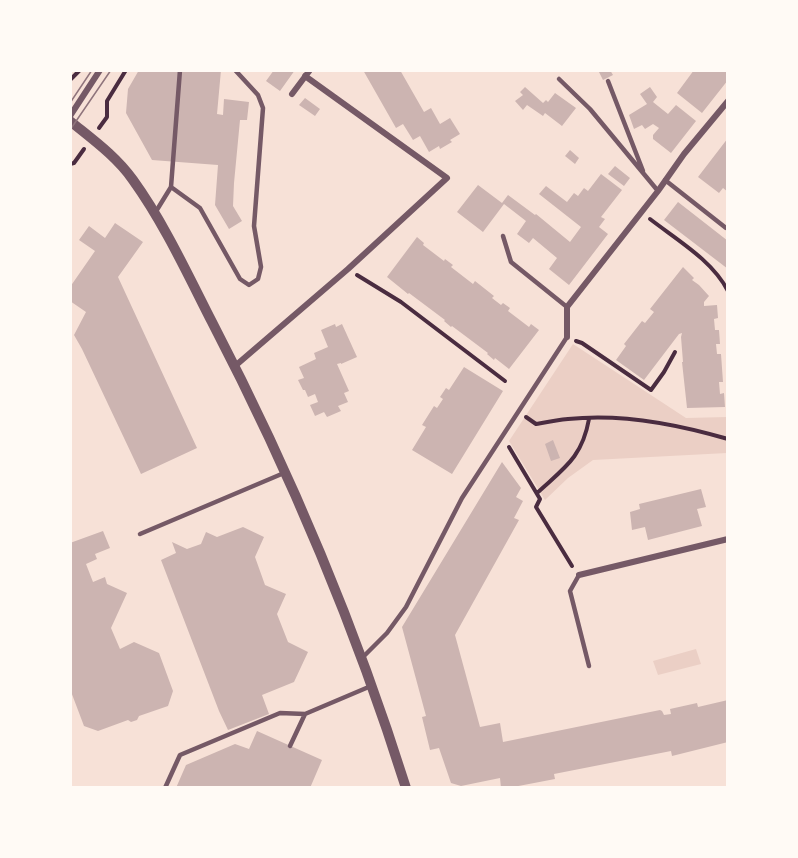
<!DOCTYPE html>
<html>
<head>
<meta charset="utf-8">
<style>
	body { margin:0 }
	#map { position:relative; width:798px; height:858px; overflow:hidden; background:#f7e1d7; font-family:Lato,sans-serif }
	canvas { display:block }
	.frame { position:absolute; inset:0; border:72px solid #fffaf5; pointer-events:none }
</style>
</head>
<body>
<div id="map">
<canvas width="798" height="858"></canvas>
<div class="frame"></div>
</div>
<script>
const ctx = document.querySelector('canvas').getContext('2d');
ctx.lineJoin = 'round';
function paint(path, color) { ctx.fillStyle = color; ctx.fill(path, 'evenodd'); }
function stroke(path, color, width, dash) { ctx.strokeStyle = color; ctx.lineWidth = width; ctx.lineCap = dash ? 'butt' : 'round'; ctx.setLineDash(dash || []); ctx.stroke(path); }
paint(new Path2D(`
	M573,344L686,418L727,417V453L593,460L568,478L545,500L509,441Z
	M696,649L701,664L658,675L653,661Z`), '#ebcfc5');
paint(new Path2D(`
	M139,70H221L217,114L223,115L224,99L249,102L247,120H240L234,183L233,206L242,221L229,229L215,205L218,165L152,160L126,113L128,89Z
	M274,70H295L280,91L266,81Z
	M363,70H400L424,112L431,108L440,124L450,118L460,134L450,140L452,142L440,149L439,146L429,152L420,136L413,140L403,124L396,128Z
	M598,70H610L613,75L603,80Z
	M694,70L699,72L700,70H728V80L702,113L677,93Z
	M525,87L543,103L546,100L548,102L555,93L576,108L562,126L545,113L543,116L527,105L523,110L515,101L523,95L520,92Z
	M650,87L657,97L653,102L668,114L676,105L696,121L671,153L653,139V135L659,128L653,124L645,129L642,125L634,129L629,115L647,104L640,94Z
	M305,98L320,109L315,116L299,105Z
	M728,138V192L723,188L719,193L698,177Z
	M570,150L579,158L575,164L565,156Z
	M615,166L630,178L624,186L608,174Z
	M601,174L622,190L601,217L605,219L599,227L608,234L569,285L549,269L557,258L533,238L529,243L517,234L526,221L504,204L483,232L457,212L478,185L502,203L508,195L535,215L536,214L570,242L581,227L539,194L546,186L567,202L574,193L578,196L584,188L588,191Z
	M678,202L728,241V269L664,220Z
	M115,223L143,242L118,277L197,448L141,474L82,349L74,335L86,312L70,301V287L95,251L79,240L89,226L105,238Z
	M417,237L424,243L423,245L444,261L445,259L453,265L451,267L473,284L475,281L494,296L492,298L501,305L503,303L510,308L508,311L529,327L531,324L539,330L509,369L495,358L494,360L487,354L488,353L452,326L451,327L444,321L445,320L409,293L408,294L387,277Z
	M683,267L694,278L692,280L699,285L709,296L704,302V306L717,305L718,318L714,319L715,330H719L720,344H716L717,354H721L723,382H719L720,394L724,393L725,407L687,408L682,362H683L681,337L682,333L679,334L644,380L616,360L626,346L624,344L642,321L645,323L654,312L650,309Z
	M335,324L336,327L342,324L357,357L341,364V363L337,364L349,391L344,393L348,402L338,406L341,411L327,417L324,412L315,416L310,405L318,402L315,394L308,397L305,390H303L298,380L304,378L299,367L316,359L314,353L328,347L321,330Z
	M464,367L503,391L452,474L412,450L426,427L422,425L434,406L437,408L443,399L440,397L446,388L449,390Z
	M553,440L560,458L551,461L545,444Z
	M502,462L521,488L516,497L523,501L514,518L519,520L455,635L480,727L500,723L503,742L660,710L662,711L664,715L671,714L670,709L697,703L698,707L728,700V742L672,756L671,751L554,774L555,779L508,788H501L500,778L461,786L451,783L439,748L430,750L422,717L426,716L402,627Z
	M701,489L706,507L697,509L702,526L648,540L645,527L632,530L630,512L640,509L639,504Z
	M243,527L264,537L255,557L265,585L286,594L277,614L288,642L308,652L294,682L262,695L269,714L228,730L219,711L161,560L176,553L172,542L187,549L201,544L206,532L217,537Z
	M103,531L110,548L95,554L97,559L86,564L93,582L105,577L107,584L127,593L111,628L120,649L134,642L159,653L173,691L168,706L139,716L137,720L131,722L128,720L98,731L84,726L70,689V543Z
	M257,731L322,760L310,788H176L186,765L235,744L249,749Z`), '#ccb4b1');
stroke(new Path2D(`
	M70,80L80,70
	M99,128L107,117V101L126,70
	M70,164L74,163L84,149
	M650,219C677,240 712,260 728,291
	M357,275L401,302L505,381
	M576,341L582,343L651,390L664,372L675,352
	M526,417L536,424C547,422 557,420 568,419C621,413 677,424 728,439
	M509,447L540,499L536,507L572,566
	M537,493C564,468 582,458 589,419`), '#4a2c40', 4);
stroke(new Path2D(`
	M559,79L590,109L658,191
	M608,81L643,171
	M665,180L726,228H728
	M171,187L200,208L240,279L249,285L258,279L261,267L254,226L263,108L258,95L235,70
	M155,213L171,187L180,70
	M503,236L511,262L567,307
	M140,534L284,473
	M579,575L570,591L589,666
	M363,657L387,633L406,607L462,498L567,337
	M290,746L305,714L371,686
	M165,788L180,755L280,713L305,714`), '#755966', 4.5);
stroke(new Path2D(`
	M292,94L310,70
	M70,116L100,70
	M567,337V307L658,191L684,154L728,101
	M235,366L348,269L447,178L305,76
	M579,575L728,539`), '#755966', 6);
stroke(new Path2D(`
	M70,121C92,139 116,156 133,180C164,223 188,275 212,322C289,470 356,629 406,788`), '#755966', 10);
stroke(new Path2D(`
	M70,103L92,70
	M70,130L111,70`), '#8f747c', 1.5);
</script>
</body>
</html>
